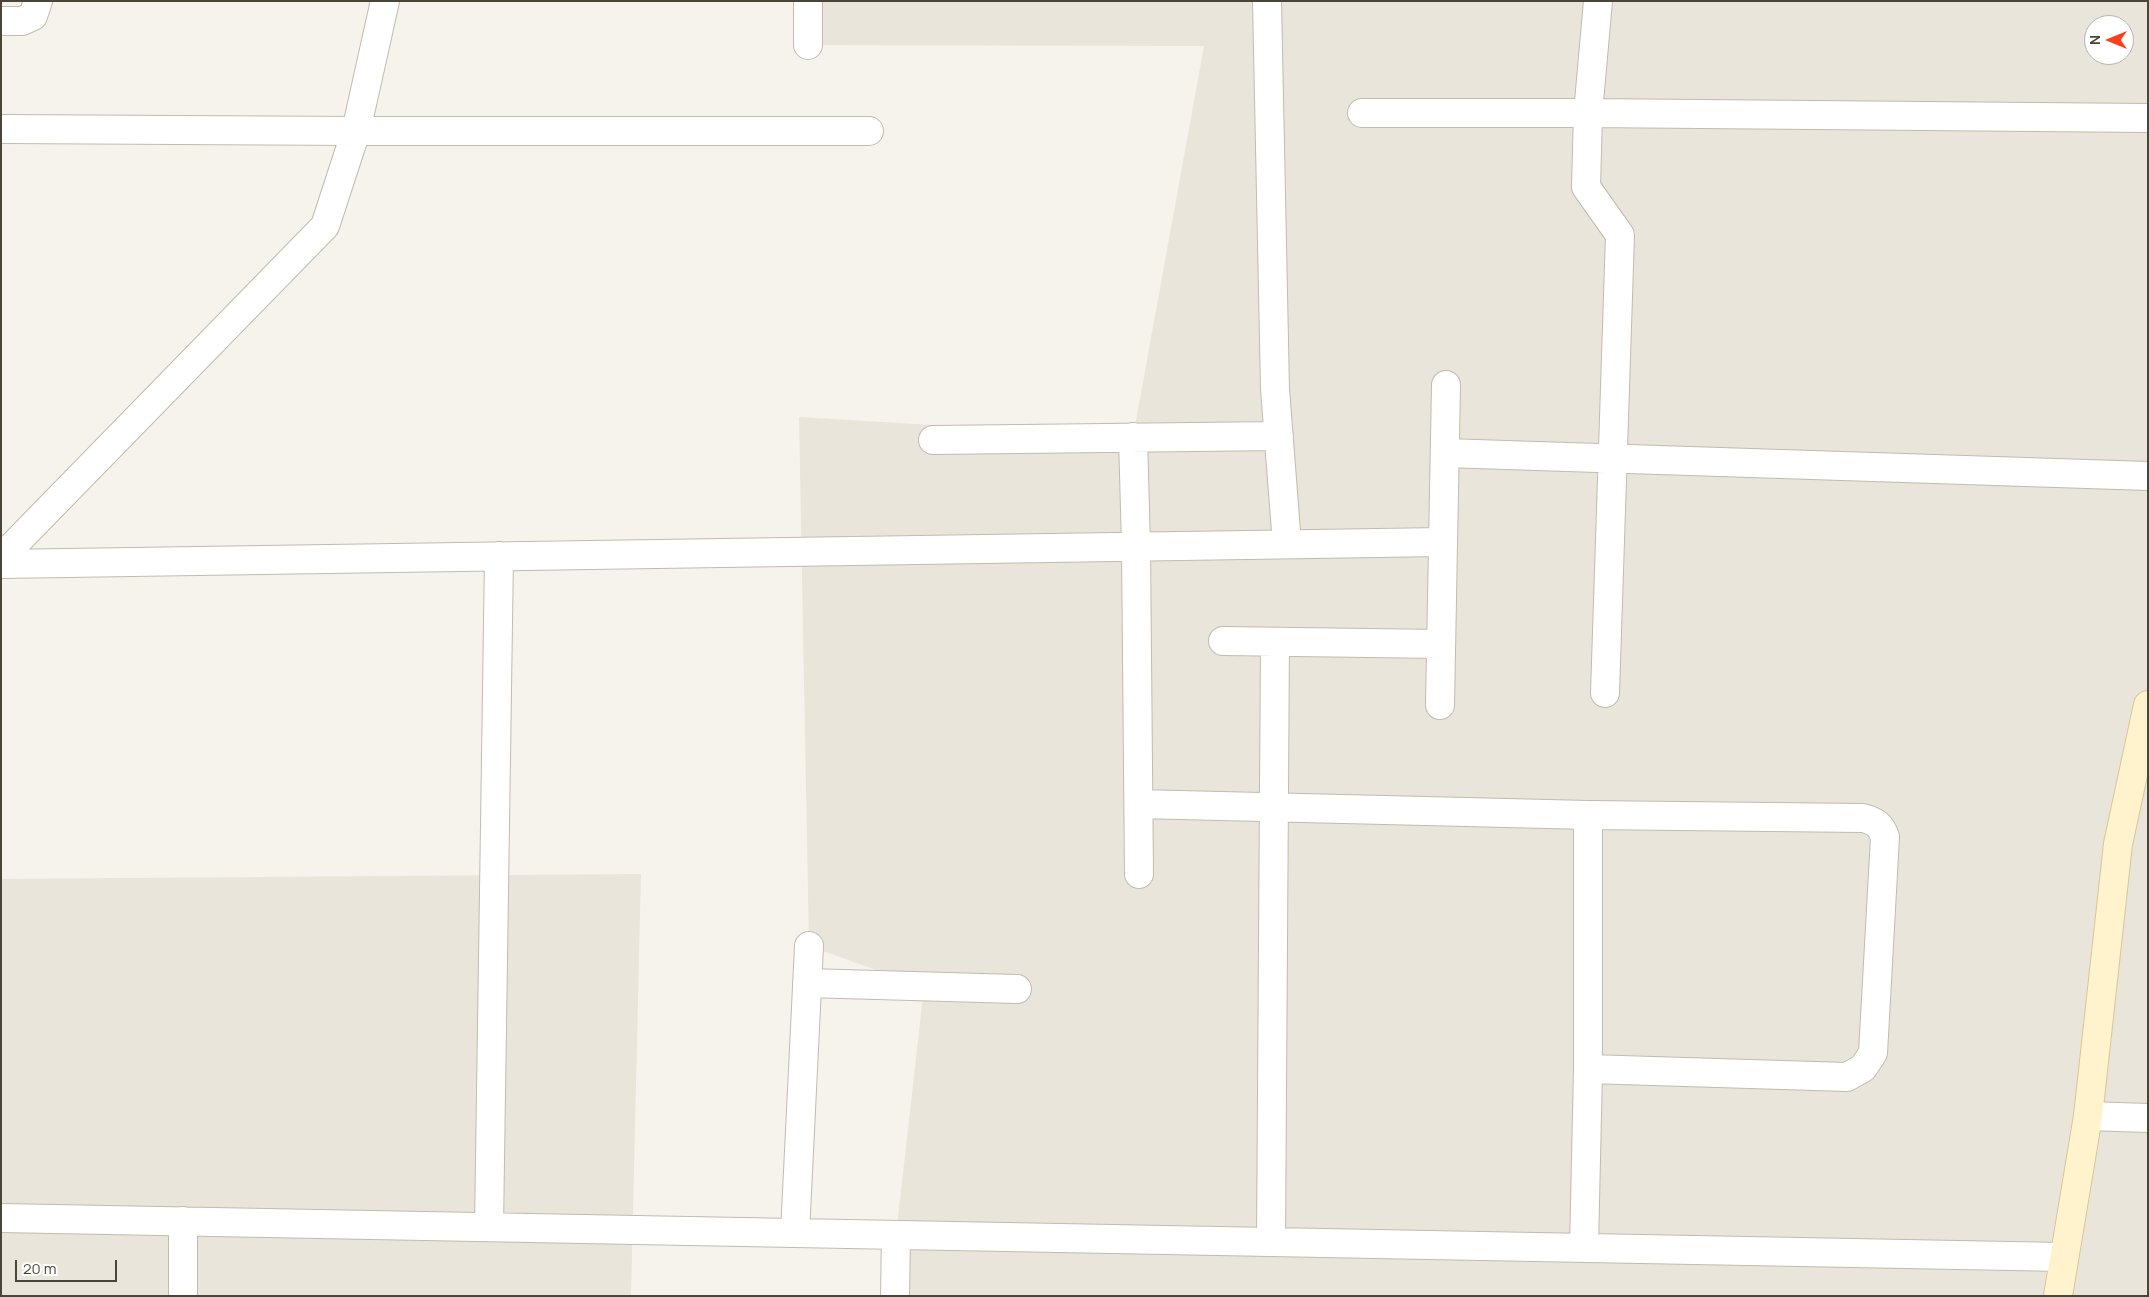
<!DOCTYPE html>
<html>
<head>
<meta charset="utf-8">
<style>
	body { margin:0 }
	#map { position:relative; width:2149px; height:1297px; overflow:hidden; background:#f6f3ec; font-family:Manrope,sans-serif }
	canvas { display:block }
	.frame { position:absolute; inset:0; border:2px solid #4b4439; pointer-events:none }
	.north { position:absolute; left:2084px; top:15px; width:50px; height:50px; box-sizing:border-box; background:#fff; border:1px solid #b7b4b0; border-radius:50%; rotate:270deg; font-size:14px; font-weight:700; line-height:20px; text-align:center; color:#4b4439 }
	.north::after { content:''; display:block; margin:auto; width:18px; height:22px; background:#fc3f1d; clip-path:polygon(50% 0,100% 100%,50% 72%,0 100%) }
	.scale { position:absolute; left:15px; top:1260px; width:102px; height:22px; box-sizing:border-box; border:2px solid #4b4439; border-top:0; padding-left:6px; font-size:15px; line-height:18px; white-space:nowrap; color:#4b4439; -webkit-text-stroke:4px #fff; paint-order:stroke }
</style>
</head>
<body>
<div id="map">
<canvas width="2149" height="1297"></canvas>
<div class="frame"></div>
<div class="north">N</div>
<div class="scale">20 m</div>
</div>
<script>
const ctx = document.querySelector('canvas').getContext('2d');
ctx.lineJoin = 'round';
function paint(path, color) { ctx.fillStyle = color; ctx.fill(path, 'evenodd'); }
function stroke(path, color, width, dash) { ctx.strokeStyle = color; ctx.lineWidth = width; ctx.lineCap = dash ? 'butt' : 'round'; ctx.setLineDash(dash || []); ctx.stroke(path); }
paint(new Path2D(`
	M808,1H2148V1296H903L896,1235L924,987L809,946L799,417L1133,437L1204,46L808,45ZM2094,25H2124V55H2094Z
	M641,874L631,1296H1V879Z`), '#eae5da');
const street = new Path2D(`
	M1267,1L1275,389L1287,544
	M1598,1L1588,113L1586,187L1620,235L1605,693
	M1,21H22L33,16L38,1
	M808,45V1
	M1362,113H1588L2148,118
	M1,129L356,131H869
	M1133,437L1136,546L1139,874
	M933,440L1279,436
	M1445,453L2148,476
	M1,558L325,226L356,131L385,1
	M1,564L1443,542
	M1223,641L1441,644
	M1440,705L1446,385
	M1139,804L1588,815L1863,818C1875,821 1881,825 1885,837L1873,1053L1863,1068L1847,1077L1588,1069
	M807,983L1017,989
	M2088,1116L2148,1118
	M1,1218L2064,1257
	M183,1221V1296
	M489,1227L499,556
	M795,1233L809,946
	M1271,1242L1275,642
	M1584,1248L1588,1069V815
	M895,1296L896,1235`);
const secondary = new Path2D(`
	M2058,1296L2088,1116L2118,844L2148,705`);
stroke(street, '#c2bbae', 30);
stroke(secondary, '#d6c79b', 30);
stroke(street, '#fff', 28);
stroke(secondary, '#fff3cd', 28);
</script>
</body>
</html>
